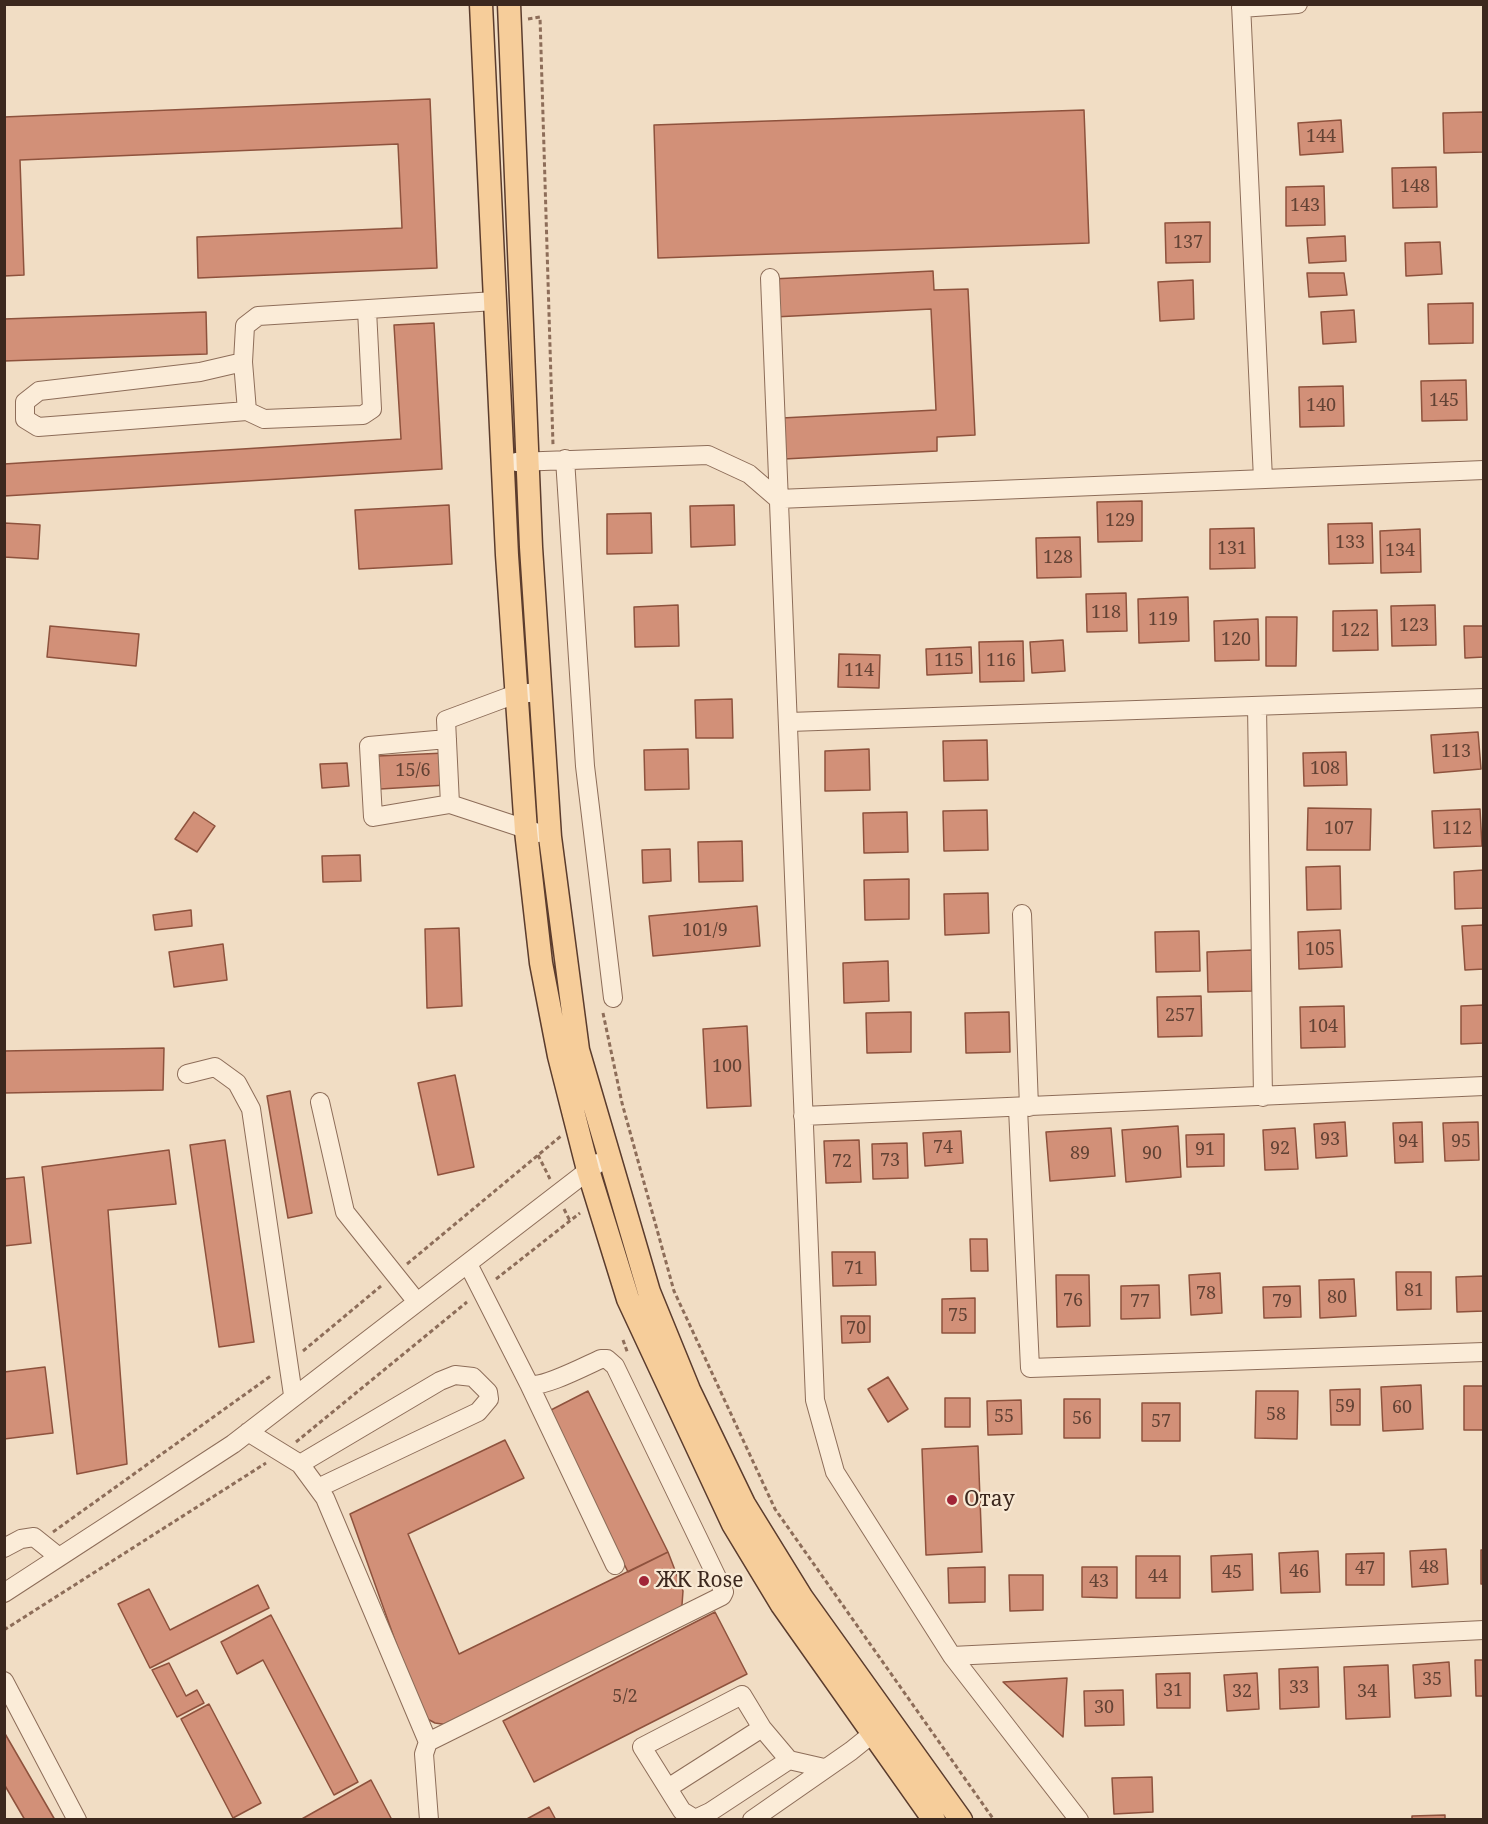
<!DOCTYPE html>
<html>
<head>
<meta charset="utf-8">
<style>
	body { margin:0 }
	#map { position:relative; width:1488px; height:1824px; overflow:hidden; background:#f1ddc4; font-family:"Noto Serif",serif }
	canvas { display:block }
	.frame { position:absolute; inset:0; border:6px solid #3c281e; pointer-events:none }
</style>
</head>
<body>
<div id="map">
<canvas width="1488" height="1824"></canvas>
<div class="frame"></div>
</div>
<script>
const ctx = document.querySelector('canvas').getContext('2d');
ctx.lineJoin = 'round';
function paint(path, color) { ctx.fillStyle = color; ctx.fill(path, 'evenodd'); }
function stroke(path, color, width, dash) { ctx.strokeStyle = color; ctx.lineWidth = width; ctx.lineCap = dash ? 'butt' : 'round'; ctx.setLineDash(dash || []); ctx.stroke(path); }
function drawText(font, color, halo, rows, align = 'center') {
  ctx.font = font + ' "Noto Serif",serif'; ctx.lineWidth = 4.5; ctx.setLineDash([]); ctx.textBaseline = 'middle'; ctx.strokeStyle = halo; ctx.fillStyle = color; for (const [text, x, y, turn = 0] of rows) {
    ctx.save(); ctx.translate(x, y); ctx.rotate((+turn || 0) * Math.PI / 180); ctx.textAlign = isNaN(turn) ? turn : align; if (halo) ctx.strokeText(text, 0, 0); ctx.fillText(text, 0, 0); ctx.restore();
  }
}
const building = new Path2D(`
	M430,99L437,268L198,278L197,237L402,228L398,144L20,160L24,275L4,276V117Z
	M1084,110L1089,243L658,258L654,125Z
	M1484,112V152L1444,153L1443,113Z
	M1341,120L1343,152L1300,155L1298,123Z
	M1436,167L1437,207L1393,208L1392,168Z
	M1324,186L1325,225L1286,226V187Z
	M1210,222V262L1166,263L1165,223Z
	M1345,236L1346,261L1309,263L1307,238Z
	M1440,242L1442,274L1406,276L1405,243Z
	M933,271L934,290L968,289L975,435L937,437V451L784,459L782,418L936,410L931,309L774,317L772,279Z
	M1307,273H1344L1347,295L1309,297Z
	M1193,280L1194,319L1160,321L1158,282Z
	M1473,303V343L1429,344L1428,304Z
	M1354,310L1356,342L1323,344L1321,312Z
	M206,312L207,354L4,361V319Z
	M434,323L442,469L4,496V464L401,439L394,325Z
	M1466,380L1467,420L1422,421L1421,381Z
	M1343,386L1344,426L1300,427L1299,387Z
	M1142,501V541L1098,542L1097,502Z
	M449,505L452,564L359,569L355,510Z
	M734,505L735,545L691,547L690,506Z
	M651,513L652,553L607,554V514Z
	M4,523L40,525L38,559L4,557Z
	M1372,523L1373,563L1329,564L1328,524Z
	M1254,528L1255,568L1210,569V529Z
	M1420,529L1421,572L1381,573L1380,531Z
	M1080,537L1081,577L1037,578L1036,538Z
	M1126,593L1127,631L1087,632L1086,594Z
	M1188,597L1189,641L1139,643L1138,599Z
	M678,605L679,646L635,647L634,607Z
	M1435,605L1436,645L1392,646L1391,606Z
	M1377,610L1378,650L1333,651V611Z
	M1266,617H1297L1296,666H1266Z
	M1258,619L1259,660L1215,661L1214,621Z
	M50,626L139,634L136,666L47,657Z
	M1464,626H1484V657L1465,658Z
	M1063,640L1065,671L1032,673L1030,642Z
	M1023,641L1024,681L980,682L979,642Z
	M971,647L972,673L927,675L926,649Z
	M839,654L880,655L879,688L838,687Z
	M732,699L733,738H696L695,700Z
	M1478,732L1481,769L1434,773L1431,735Z
	M987,740L988,780L944,781L943,741Z
	M688,749L689,789L645,790L644,750Z
	M869,749L870,790L825,791V751Z
	M1346,752L1347,785L1304,786L1303,753Z
	M445,753L447,785L380,789L378,756Z
	M347,763L349,786L322,788L320,764Z
	M1308,808L1371,809L1370,850H1307Z
	M1480,809L1482,846L1434,848L1432,811Z
	M987,810L988,850L944,851L943,811Z
	M194,812L215,826L197,852L175,839Z
	M907,812L908,852L864,853L863,813Z
	M742,841L743,881L699,882L698,842Z
	M670,849L671,881L643,883L642,850Z
	M360,855L361,881L323,882L322,856Z
	M1340,866L1341,909L1307,910L1306,867Z
	M1484,870V908L1455,909L1454,872Z
	M909,879V919L865,920L864,880Z
	M988,893L989,933L945,935L944,894Z
	M757,906L760,946L653,956L649,916Z
	M191,910L192,926L155,930L153,915Z
	M1484,925V969L1465,970L1462,926Z
	M459,928L462,1006L427,1008L425,929Z
	M1340,930L1342,967L1299,969L1298,932Z
	M1199,931L1200,971L1156,972L1155,932Z
	M223,944L227,980L174,987L169,952Z
	M1252,950V991L1208,992L1207,952Z
	M888,961L889,1001L844,1003L843,963Z
	M1201,996L1202,1036L1158,1037L1157,997Z
	M1484,1005V1043L1461,1044V1006Z
	M1344,1006L1345,1047L1301,1048L1300,1007Z
	M911,1012V1052L867,1053L866,1013Z
	M1009,1012L1010,1052L966,1053L965,1013Z
	M747,1026L751,1106L707,1108L703,1029Z
	M164,1048L163,1090L4,1093V1051Z
	M455,1075L474,1167L438,1175L418,1083Z
	M290,1091L312,1213L288,1218L267,1096Z
	M1345,1122L1347,1156L1316,1158L1314,1124Z
	M1422,1122L1423,1162L1395,1163L1393,1123Z
	M1478,1122L1479,1160L1445,1161L1443,1123Z
	M1178,1126L1181,1177L1126,1182L1122,1130Z
	M1111,1128L1115,1176L1050,1181L1046,1132Z
	M1295,1128L1298,1169L1265,1170L1263,1130Z
	M961,1131L963,1163L925,1166L923,1133Z
	M1224,1134V1166L1187,1167L1186,1135Z
	M225,1140L254,1342L219,1347L190,1145Z
	M859,1140L861,1182L826,1183L824,1141Z
	M907,1143L908,1178L873,1179L872,1144Z
	M169,1150L176,1204L108,1210L127,1464L77,1474L42,1167Z
	M24,1177L31,1243L4,1246V1179Z
	M970,1239H987L988,1271H971Z
	M832,1252H875L876,1285L833,1286Z
	M1396,1272H1431V1309L1397,1310Z
	M1220,1273L1222,1313L1191,1315L1189,1275Z
	M1056,1275H1089L1090,1326L1057,1327Z
	M1484,1276V1311L1457,1312L1456,1277Z
	M1354,1279L1356,1316L1320,1318L1319,1280Z
	M1159,1285L1160,1318L1121,1319V1286Z
	M1300,1286L1301,1317L1264,1318L1263,1287Z
	M975,1298V1333H942V1299Z
	M841,1316H870V1342L842,1343Z
	M45,1367L53,1433L4,1439V1372Z
	M888,1377L908,1409L888,1422L868,1389Z
	M1421,1385L1423,1429L1383,1431L1381,1387Z
	M1464,1386H1484V1430H1464Z
	M1360,1389V1425H1331L1330,1390Z
	M588,1391L668,1552L628,1572L549,1411Z
	M1256,1391H1298L1297,1439L1255,1438Z
	M945,1398H970V1427H945Z
	M1064,1399H1100V1438H1064Z
	M1021,1400L1022,1434L988,1435L987,1401Z
	M1142,1403H1180V1441H1142Z
	M505,1440L524,1478L408,1534L459,1654L668,1552L683,1591L682,1605L674,1616L449,1725L435,1723L422,1716L350,1514Z
	M978,1446L982,1552L926,1555L922,1449Z
	M1446,1549L1448,1584L1412,1587L1410,1551Z
	M1481,1550H1484V1584H1481Z
	M1318,1551L1320,1592L1281,1593L1279,1553Z
	M1384,1553V1585H1346V1554Z
	M1252,1554L1253,1590L1212,1592L1211,1556Z
	M1136,1556H1180V1598H1136Z
	M985,1567V1602L949,1603L948,1568Z
	M1082,1567H1117V1598L1082,1597Z
	M1009,1575H1043V1610L1010,1611Z
	M258,1585L269,1608L150,1668L118,1604L149,1589L170,1630Z
	M715,1612L747,1674L534,1782L503,1721Z
	M271,1615L358,1782L334,1795L263,1660L237,1674L221,1642Z
	M1475,1660H1484V1696H1476Z
	M1449,1662L1451,1696L1415,1698L1413,1665Z
	M169,1663L186,1696L197,1690L204,1703L177,1717L152,1670Z
	M1388,1665L1390,1717L1346,1719L1344,1667Z
	M1318,1667L1319,1707L1280,1709L1279,1669Z
	M1190,1673V1708H1157L1156,1674Z
	M1257,1673L1259,1709L1227,1711L1224,1675Z
	M1067,1678L1063,1737L1003,1682Z
	M1123,1690L1124,1725L1085,1726L1084,1691Z
	M209,1704L261,1803L233,1818L181,1719Z
	M4,1732L55,1820H25L4,1784Z
	M1152,1777L1153,1812L1114,1814L1112,1778Z
	M371,1780L392,1820H300Z
	M549,1807L556,1820H525Z
	M1445,1815V1820H1412V1816Z`);
paint(building, '#d29078');
stroke(building, '#8e523d', 1.5);
const minor = new Path2D(`
	M1241,4L1263,479
	M1241,8L1298,4
	M770,278L815,1400L835,1472L952,1656L1079,1820
	M367,310L372,409L363,415L264,419L247,411L243,362L245,326L258,316L495,301
	M243,362L200,372L39,391L25,402V419L38,427L247,411
	M565,459L585,766L613,998
	M516,462L708,455L749,474L778,499L1484,470
	M1257,706L1263,1097
	M789,722L1484,698
	M447,739L369,746L373,817L450,804
	M538,833L450,804L446,720L516,694L541,692
	M1022,914L1029,1107
	M187,1074L215,1067L237,1083L251,1109L293,1395
	M320,1102L345,1212L417,1302
	M1018,1108L1030,1368L1484,1352
	M803,1116L1484,1086
	M529,1384L615,1565
	M248,1432L300,1464L325,1498L428,1742L424,1754L429,1820
	M300,1464L440,1381L455,1375L473,1377L488,1392L489,1399L478,1412L318,1488
	M4,1548L21,1539L34,1537L59,1557
	M4,1593L233,1444L598,1163
	M952,1656L1484,1630
	M4,1681L77,1820
	M428,1742L722,1596L724,1592L615,1366L607,1359H601C587,1365 542,1389 529,1384L468,1264
	M789,1760L710,1812L695,1819L682,1811L642,1747L742,1695L762,1728L789,1760L824,1768
	M668,1788L762,1728
	M752,1820L851,1751L882,1726`);
const major = new Path2D(`
	M481,4L507,555L526,831L541,963L559,1056L588,1170L628,1299L733,1524L782,1605L934,1820
	M509,4L531,547L550,837L578,1050L649,1292L689,1390L744,1504L802,1598L961,1820`);
stroke(minor, '#8d6d59', 20);
stroke(major, '#5b3c2d', 25);
stroke(new Path2D(`
	M528,19L540,17L553,445
	M603,1013L622,1103L674,1291L775,1509L994,1820
	M538,1155L550,1179
	M564,1209L570,1221
	M407,1264L561,1136
	M496,1279L580,1213
	M623,1340L628,1354
	M303,1351L381,1286
	M296,1442L467,1302
	M53,1532L272,1375
	M4,1630L266,1463`), '#8d6d59', 3, [4.5, 3]);
stroke(minor, '#fbecd8', 18);
stroke(major, '#f6cd9a', 22);
for (const [x, y, r, color] of [
	[952,1500,6,"#a12537"],
	[644,1581,6,"#a12537"]
]) { const dot = new Path2D(); dot.arc(x, y, r, 0, 2 * Math.PI); ctx.fillStyle = color; ctx.fill(dot); stroke(dot, '#f8e9d4', 2); }
drawText('18px', '#624234', null, [
	["144",1321,137],
	["148",1415,187],
	["143",1305,206],
	["137",1188,243],
	["145",1444,401],
	["140",1321,406],
	["129",1120,521],
	["133",1350,543],
	["131",1232,549],
	["134",1400,551],
	["128",1058,558],
	["118",1106,613],
	["119",1163,620],
	["123",1414,626],
	["122",1355,631],
	["120",1236,640],
	["115",949,661],
	["116",1001,661],
	["114",859,671],
	["113",1456,752],
	["108",1325,769],
	["15/6",413,771],
	["107",1339,829],
	["112",1457,829],
	["101/9",705,931],
	["105",1320,950],
	["257",1180,1016],
	["104",1323,1027],
	["100",727,1067],
	["93",1330,1140],
	["94",1408,1142],
	["95",1461,1142],
	["74",943,1148],
	["92",1280,1149],
	["91",1205,1150],
	["89",1080,1154],
	["90",1152,1154],
	["73",890,1161],
	["72",842,1162],
	["71",854,1269],
	["81",1414,1291],
	["78",1206,1294],
	["80",1337,1298],
	["76",1073,1301],
	["77",1140,1302],
	["79",1282,1302],
	["75",958,1316],
	["70",856,1329],
	["59",1345,1407],
	["60",1402,1408],
	["58",1276,1415],
	["55",1004,1417],
	["56",1082,1419],
	["57",1161,1422],
	["48",1429,1568],
	["47",1365,1569],
	["46",1299,1572],
	["45",1232,1573],
	["44",1158,1577],
	["43",1099,1582],
	["35",1432,1680],
	["33",1299,1688],
	["31",1173,1691],
	["32",1242,1692],
	["34",1367,1692],
	["5/2",625,1697],
	["30",1104,1708]
]);
drawText('21px', '#3c281e', '#f8e9d4', [
	["Отау",964,1500],
	["ЖК Rose",656,1581]
], 'left');
</script>
</body>
</html>
